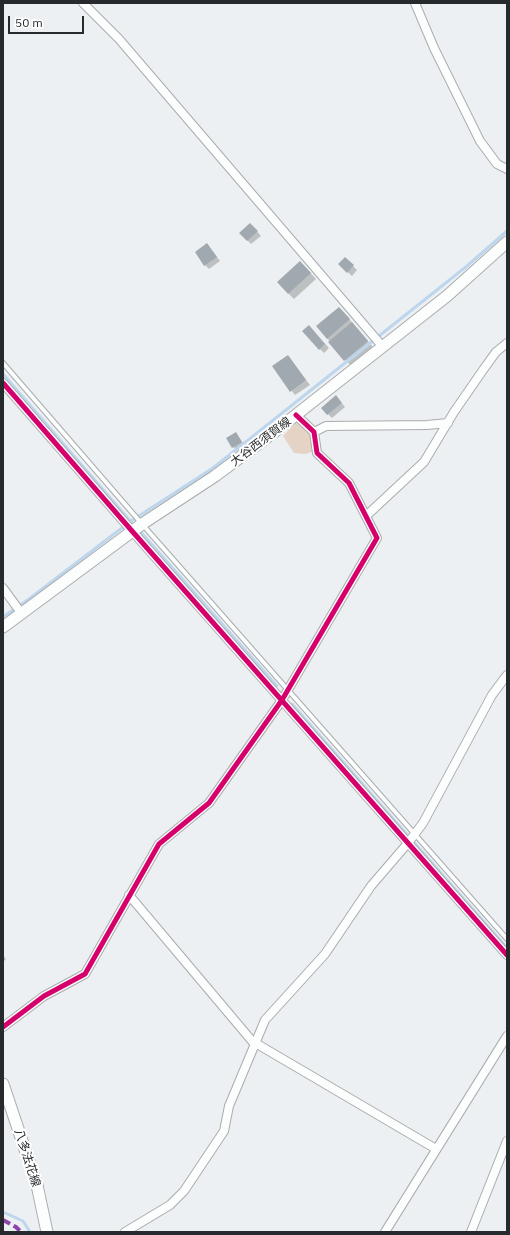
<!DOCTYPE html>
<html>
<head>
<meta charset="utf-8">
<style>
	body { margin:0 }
	#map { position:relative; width:510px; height:1235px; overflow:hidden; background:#edf0f2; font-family:"IBM Plex Sans",sans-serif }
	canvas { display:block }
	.frame { position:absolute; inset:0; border:4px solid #272a2c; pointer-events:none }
	.scale { position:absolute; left:8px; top:16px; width:76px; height:18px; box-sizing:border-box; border:2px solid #272a2c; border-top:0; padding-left:5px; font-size:12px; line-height:14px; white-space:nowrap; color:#272a2c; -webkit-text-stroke:3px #fff; paint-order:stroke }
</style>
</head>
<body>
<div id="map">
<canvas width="510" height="1235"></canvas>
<div class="frame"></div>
<div class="scale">50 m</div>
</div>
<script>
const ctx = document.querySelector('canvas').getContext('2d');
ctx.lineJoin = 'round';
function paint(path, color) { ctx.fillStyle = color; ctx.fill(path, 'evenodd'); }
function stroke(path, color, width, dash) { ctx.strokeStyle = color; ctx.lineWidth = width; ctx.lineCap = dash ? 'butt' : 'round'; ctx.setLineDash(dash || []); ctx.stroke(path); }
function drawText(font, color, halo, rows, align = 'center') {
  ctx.font = font + ' "IBM Plex Sans","Noto Sans JP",sans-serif'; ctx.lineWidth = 4; ctx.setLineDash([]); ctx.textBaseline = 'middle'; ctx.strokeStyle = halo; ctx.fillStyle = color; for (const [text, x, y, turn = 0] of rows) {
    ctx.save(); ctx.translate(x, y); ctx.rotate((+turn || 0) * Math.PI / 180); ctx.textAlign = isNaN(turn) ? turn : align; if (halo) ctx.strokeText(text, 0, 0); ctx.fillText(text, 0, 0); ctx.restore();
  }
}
paint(new Path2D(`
	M295,423C315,427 313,433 315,451L305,454L294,453L283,436Z`), '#e5d4c5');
paint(new Path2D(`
	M254,228L261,236L251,244L247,240Z
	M207,244L220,261L209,269L205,265Z
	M345,258L357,270L352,276L339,264Z
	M306,268L316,279L294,299L288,293Z
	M345,314L373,347L351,366L327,338Z
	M313,331L329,348L324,353L320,349Z
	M291,360L310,385L295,395L273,367Z
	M339,400L345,407L332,418L322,408Z
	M236,433L245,446L237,451L227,439Z
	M3,954L6,960L3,961Z`), '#0003');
stroke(new Path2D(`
	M3,374L131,522
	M139,530L277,686
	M3,617L29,599L131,521L213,468L467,266L507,231
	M292,704L507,948
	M3,1212L23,1221L30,1232`), '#bdd6ee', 3);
paint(new Path2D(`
	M250,223L258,231L247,241L239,233Z
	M207,243L217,257L204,266L195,252Z
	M345,257L354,265L347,273L338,264Z
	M300,261L311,273L288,294L277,282Z
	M339,307L350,319L327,339L316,326Z
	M352,322L368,341L344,361L328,342Z
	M309,325L325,344L319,350L302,331Z
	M288,355L306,380L290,392L272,366Z
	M336,395L342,403L327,415L321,408Z
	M236,432L242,442L232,448L226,438Z`), '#a1a9b0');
const service = new Path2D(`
	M3,363L142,524L507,939`);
const minor = new Path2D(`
	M83,3L119,39L383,347
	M415,3L434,48L480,141L497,164L507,169
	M3,383L132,531L507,955
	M314,432L326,426L427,425L448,423
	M366,516L424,462L454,412L483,370L496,352L507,343
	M3,588L22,614
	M129,895L252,1041L436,1149
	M3,1027L44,996L85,974L159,844L209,803L282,700L377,538L349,483L317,453L314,432L296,415
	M125,1232L170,1205L184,1191L224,1131L229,1106L265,1020L325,954L371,886L408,843L423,823L492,695L507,675
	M385,1232L507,1036
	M471,1232L507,1141`);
const secondary = new Path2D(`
	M3,627L142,524L215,476L278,429L447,296L507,242
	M3,1084L37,1185L47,1232`);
stroke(service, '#aaacae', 6);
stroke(minor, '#aaacae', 10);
stroke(secondary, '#aaacae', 13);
stroke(service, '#fcfdfd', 4);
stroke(minor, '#fcfdfd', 8);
stroke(secondary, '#fcfdfd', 11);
stroke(new Path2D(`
	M3,1220L16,1227L21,1232`), '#8e44ad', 4, [8, 4]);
stroke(new Path2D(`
	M3,383L132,531L507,955
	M3,1027L44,996L85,974L159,844L209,803L282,700L377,538L349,483L317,453L314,432L296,415`), '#d6006c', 5);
drawText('12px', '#272a2c', '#fff', [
	["大谷西須賀線",261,442,-37],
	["八多法花線",27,1158,72]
]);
</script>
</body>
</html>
